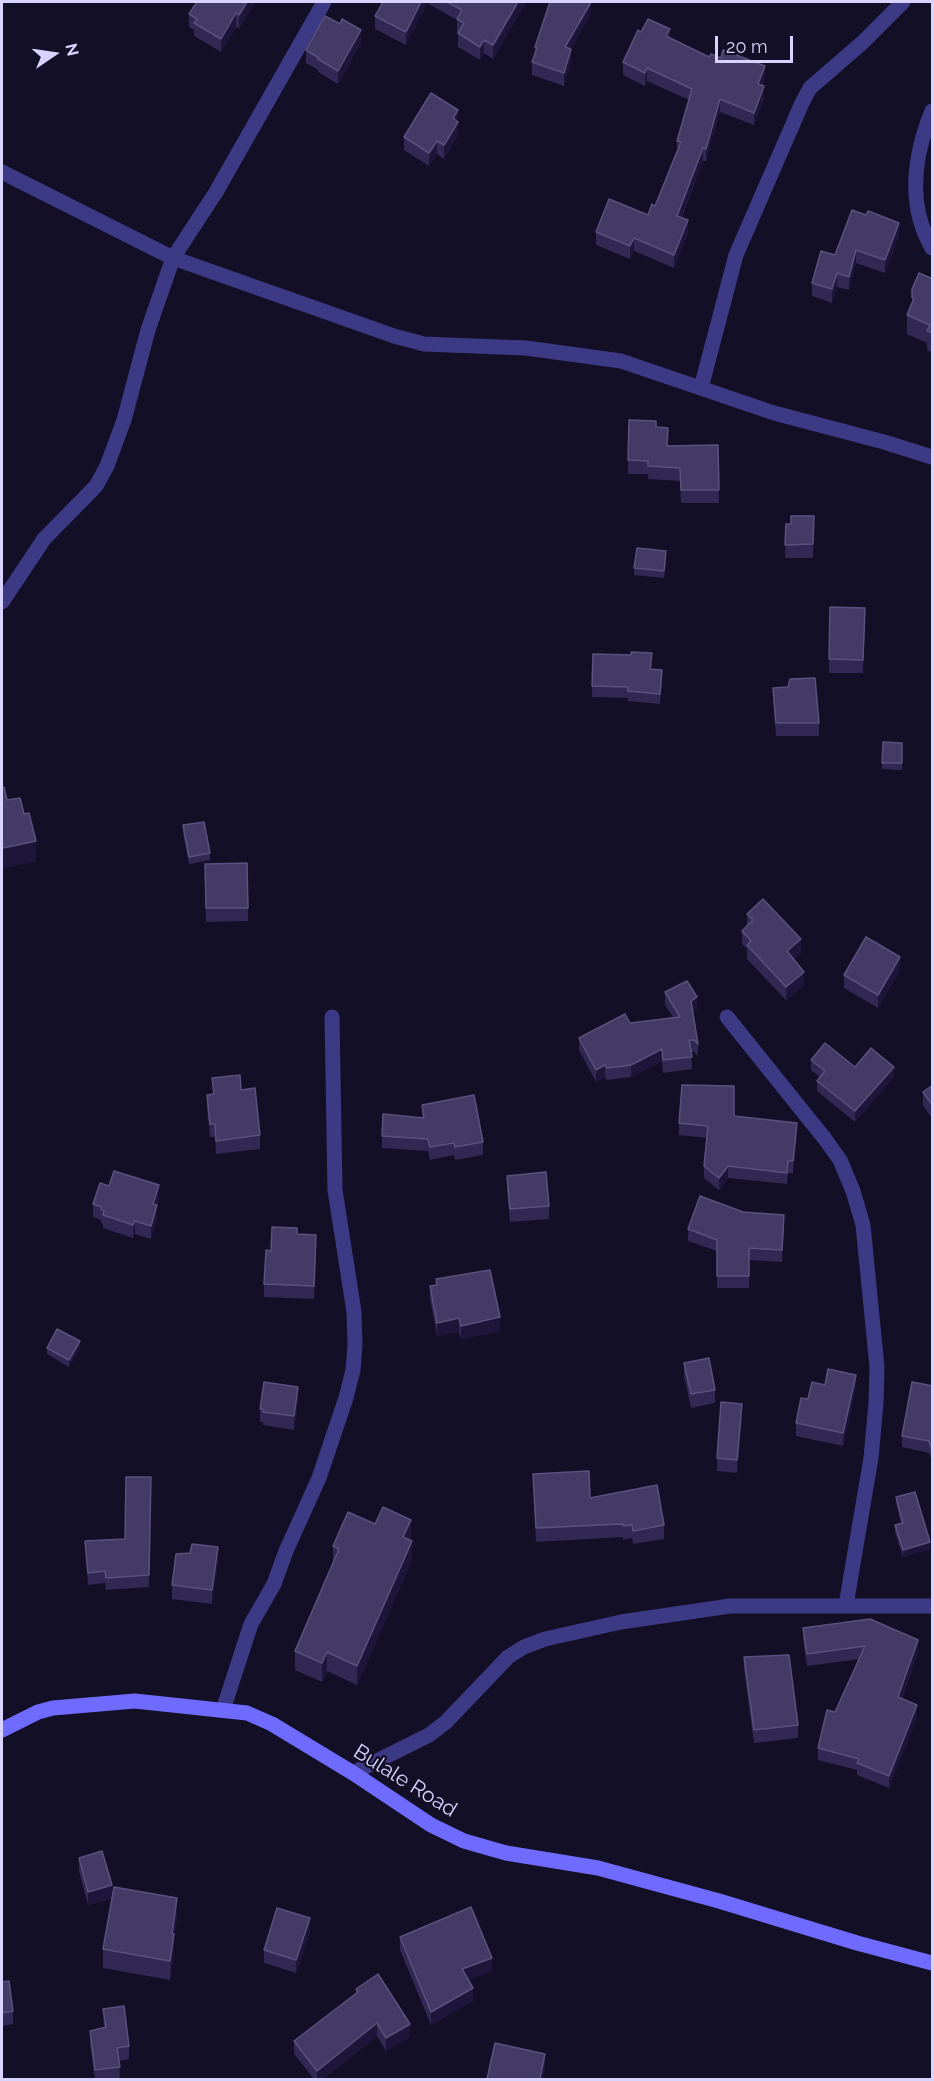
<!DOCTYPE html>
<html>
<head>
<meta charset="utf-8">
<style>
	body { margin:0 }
	#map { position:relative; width:934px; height:2081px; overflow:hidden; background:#130f26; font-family:Raleway,sans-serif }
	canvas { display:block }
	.frame { position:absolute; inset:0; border:3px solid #d9d4ff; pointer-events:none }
	.north { position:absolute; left:24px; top:24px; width:60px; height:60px; -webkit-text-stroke:4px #130f26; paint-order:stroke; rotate:77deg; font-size:16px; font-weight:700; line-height:24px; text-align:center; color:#d9d4ff }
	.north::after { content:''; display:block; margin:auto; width:21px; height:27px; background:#d9d4ff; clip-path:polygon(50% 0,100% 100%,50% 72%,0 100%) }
	.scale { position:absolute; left:715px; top:36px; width:78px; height:27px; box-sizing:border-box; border:3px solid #d9d4ff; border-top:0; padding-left:8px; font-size:18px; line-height:21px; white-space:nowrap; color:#d9d4ff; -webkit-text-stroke:4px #130f26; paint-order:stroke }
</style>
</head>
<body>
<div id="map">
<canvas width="934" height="2081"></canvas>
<div class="frame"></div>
<div class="north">N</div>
<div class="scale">20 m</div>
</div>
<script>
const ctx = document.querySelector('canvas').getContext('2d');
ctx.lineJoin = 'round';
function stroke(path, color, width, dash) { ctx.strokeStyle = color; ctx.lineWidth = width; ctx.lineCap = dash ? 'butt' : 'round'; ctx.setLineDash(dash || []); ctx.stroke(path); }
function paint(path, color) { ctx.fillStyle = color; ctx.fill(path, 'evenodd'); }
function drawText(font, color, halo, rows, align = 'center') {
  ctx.font = font + ' Raleway,sans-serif'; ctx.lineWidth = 4.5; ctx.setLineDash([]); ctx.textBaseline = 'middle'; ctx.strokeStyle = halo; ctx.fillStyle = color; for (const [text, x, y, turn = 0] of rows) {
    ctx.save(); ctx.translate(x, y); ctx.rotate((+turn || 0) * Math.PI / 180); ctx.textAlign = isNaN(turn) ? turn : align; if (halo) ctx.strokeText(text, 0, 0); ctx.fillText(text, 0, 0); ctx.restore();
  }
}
stroke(new Path2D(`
	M932,111C914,155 907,205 932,248
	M2,172L173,258L394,336L424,344L526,348L621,361L774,413L884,442L932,457
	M701,388L736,255L802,103L810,88L862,43L903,2
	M2,602L44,539L96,486L107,466L124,420L148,330L173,258L216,192L324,2
	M727,1017L825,1139L840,1160L853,1191L863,1225L877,1367L876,1403L871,1458L846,1605
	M223,1710L251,1624L274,1584L286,1551L319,1478L346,1398L353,1370L355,1345L354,1312L335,1190L332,1017
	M353,1773L429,1735L446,1722L508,1657L524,1647L545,1639L621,1622L730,1606H932`), '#3d3a85', 15);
stroke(new Path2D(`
	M2,1730L38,1712L53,1708L135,1701L247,1713L272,1724L353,1773L431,1825L464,1841L506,1853L598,1868L719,1901L857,1943L932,1963`), '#6f6bff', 15);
paint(new Path2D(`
	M255,2L239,29L236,27L221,52L194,36V30L189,27V14Z
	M383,2H526L493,59L484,53L480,60L458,47V33L457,32V20L427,3L406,45L375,29V16Z
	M591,2V13L571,49V62L564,86L532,75V62L535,53V47Z
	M641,32L670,38L709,57L765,79L762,86L764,99L754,125L720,112L706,161H703L682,217L688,233L674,268L634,251L630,259L596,245V232L648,215L655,206L677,150V141L689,100L647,81L645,86L623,75V62Z
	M361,43L338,84L318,72V70L306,63V50Z
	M458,135L444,159L437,154L429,166L404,150V137Z
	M899,236L885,273L856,263L849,290L837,287L832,303L812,296V283L835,255Z
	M933,279V353L927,350V343L907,334V315L912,304V289Z
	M656,427L668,446L718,445L719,503H681L680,481L648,479V474H628V460Z
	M814,516L813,558H785L786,524H791Z
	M666,558L664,578L634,575V568Z
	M865,621L863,673H829V659Z
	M593,654L652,664L651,670L662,681L660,704L628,701V698L592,697Z
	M773,688L819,723V736H776L773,701Z
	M883,742L902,743V770L882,769Z
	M2,787L7,800L36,861L3,868L2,861Z
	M183,825L210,853V860L189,864L183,832Z
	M205,877L248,908V921L206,922Z
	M747,914L801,952L794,959L804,985L786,1000L747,959V949L742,944V931L747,926Z
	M900,970L878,1008L844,988V975Z
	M665,992L697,1009L692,1012L698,1044V1056L694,1052H691L692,1069L663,1073L662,1061L631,1077L607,1080L605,1077L596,1082L579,1050V1038L630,1023L673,1017L665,1005Z
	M811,1060L894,1077L855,1122L817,1091V1081L820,1077L811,1070Z
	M212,1078L241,1090L260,1135V1149L216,1154L215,1137H210L207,1108V1095L213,1094Z
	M933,1085V1120L923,1105V1092Z
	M422,1105L483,1142V1155L455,1160L454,1155L430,1160L428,1151L382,1148V1136L422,1118Z
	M734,1116L797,1135L793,1173H788L787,1184L728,1178L719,1190L704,1178V1166L707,1138L679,1135V1123Z
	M507,1176L549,1206V1219L510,1222L507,1189Z
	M159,1198L157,1205V1219L151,1239L135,1234L133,1238L103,1228V1224L101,1223V1220L93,1217V1204Z
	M784,1227L782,1262L749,1260V1288H717V1251L688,1241V1229Z
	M297,1234L316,1248L314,1299L264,1297V1284L271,1251Z
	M436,1279L500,1331L461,1339L459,1332L437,1336L430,1299V1286L436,1285Z
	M80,1347L69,1367L47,1354V1348Z
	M684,1363L715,1390V1403L691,1408L684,1376Z
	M825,1385L856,1388L843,1446L796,1436V1423Z
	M933,1386V1464L929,1453L902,1447V1436Z
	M298,1400L294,1430L263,1425V1422H260V1409Z
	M742,1417L737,1473L717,1471V1458Z
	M533,1474L590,1498L664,1525V1539L633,1544L632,1538L623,1540V1537L536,1542Z
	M151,1477L149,1587L106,1590L105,1583L88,1585L85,1541L125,1539Z
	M896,1497L930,1549L903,1557L895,1532V1525L901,1524L896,1503Z
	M411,1539L412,1560L357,1685L327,1671L322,1682L295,1670V1651L333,1563V1546Z
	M218,1560L212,1604L172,1599V1585Z
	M803,1628L918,1652L902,1699L917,1717L889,1788L857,1775V1770L818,1760V1748L860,1659L807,1666L803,1640Z
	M744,1657L798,1725V1738L754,1743L744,1669Z
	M79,1858L112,1898L177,1917L174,1937V1954L170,1980L103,1968V1949L112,1899L88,1905L79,1871Z
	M310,1932L296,1973L264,1963V1950Z
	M400,1937L492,1971L468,1980L473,2001L431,2025L400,1950Z
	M2,1982L13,2011V2024L2,2026Z
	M356,1989L410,2037L386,2051L377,2036L323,2079H314L294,2054V2041L356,1993Z
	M103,2009L129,2046V2059L119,2061L120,2079H95L90,2044V2031L104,2028Z`), '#312854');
paint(new Path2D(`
	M247,2H255L239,29V15Z
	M421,2H427V3L406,45V32Z
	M518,2H526L493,59V45Z
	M591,2V13L565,60V47Z
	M236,13V27L221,52V39Z
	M670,29V42L666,36Z
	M361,30V43L338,84V71Z
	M484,40V53L480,60V47Z
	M571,49V62L564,86V73Z
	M765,66V79L758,97V84Z
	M647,68V81L645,86V73Z
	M764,86V99L754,125V113Z
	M720,99V112L706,161V149Z
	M458,110V135L444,159V145L453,118Z
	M437,141V154L429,166V153Z
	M703,148V161L677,228V216Z
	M688,220V233L674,268V255Z
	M899,223V236L885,273V260Z
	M634,238V251L630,259V246Z
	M856,250V263L849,290V277Z
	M837,273V287L832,303V289Z
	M36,841V861L3,868V848Z
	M801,939V952L787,965V951Z
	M900,957V970L878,1008V995Z
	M804,972V985L786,1000V987Z
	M697,997V1009L691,1013V1001Z
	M662,1049V1061L631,1077V1065Z
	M605,1065V1077L596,1082V1070Z
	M894,1067V1077L855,1122V1111Z
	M797,1123V1135L793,1173V1161Z
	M728,1166V1178L719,1190V1178Z
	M159,1185V1198L153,1217V1204Z
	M157,1205V1219L151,1239V1226Z
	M135,1221V1234L133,1238V1225Z
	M500,1317V1331L461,1339V1326Z
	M459,1318V1332L437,1336V1323Z
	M80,1341V1347L69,1367V1360Z
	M856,1375V1388L843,1446V1433Z
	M298,1387V1400L294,1430V1416Z
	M742,1404V1417L737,1473V1460Z
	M411,1520V1539L403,1556V1537Z
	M412,1541V1560L357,1685V1666Z
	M930,1542V1549L903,1557V1550Z
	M218,1547V1560L212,1604V1590Z
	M918,1640V1652L898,1709V1697Z
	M327,1652V1671L322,1682V1663Z
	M917,1705V1717L889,1788V1776Z
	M112,1885V1899L88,1905V1892Z
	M177,1898V1917L174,1937V1954L170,1980L172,1934Z
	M310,1918V1932L296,1973V1960Z
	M492,1958V1971L462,1982V1969Z
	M473,1988V2001L431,2025V2012Z
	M377,2023V2036L323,2079H317V2071Z
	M410,2024V2037L386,2051V2038Z
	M545,2054V2067L543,2079H540Z`), '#1d163a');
const building = new Path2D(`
	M197,2H247L239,15L236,13L221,39L194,23L197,19L189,14Z
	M383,2H421L406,32L375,16Z
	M447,2H518L493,45L484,40L480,47L458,33L464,23L457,19L462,10Z
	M550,2H591L565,47L571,49L564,73L532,62L537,48L535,47Z
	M325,16L340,24L342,19L361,30L338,71L318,59L319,58L306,50Z
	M648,19L670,29L666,36L709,57L711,54L721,58L723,50L765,66L758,84L764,86L754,113L720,99L706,149L703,148L677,216L688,220L674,255L634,238L630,246L596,232L609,199L648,215L652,204L655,206L681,142L677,141L692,89L647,68L645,73L623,62L638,30L641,32Z
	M431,93L458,110L453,118L458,122L444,145L437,141L429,153L404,137Z
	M852,210L866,215L868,211L899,223L885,260L856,250L849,277L837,273L832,289L812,283L821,251L835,255Z
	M919,273L933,279V333L927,331L930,325L907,315L914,298L912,297V289Z
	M629,420L656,421V427L668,428L667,446L718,445L719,490H681L680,468L648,466V461L628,460Z
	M791,516H814L813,544L785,545L786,524H791Z
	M637,548L666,551L664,571L634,568Z
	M830,607L865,608L863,660L829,659Z
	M631,652L652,653L650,669L662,670L660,694L628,691V687L592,686L593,654L631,655Z
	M815,678L819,723H776L773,688L788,687L790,679Z
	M883,742L902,743V763H882Z
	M2,787H4L7,800L20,798L24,814L29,813L36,841L3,848L2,842Z
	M204,822L210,853L189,857L183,825Z
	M247,863L248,908H206L205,864Z
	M763,899L801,939L787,951L804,972L786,987L747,945L751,941L742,931L753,920L747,914Z
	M866,937L900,957L878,995L844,975Z
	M687,981L697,997L691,1001L698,1044L694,1040H689L692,1057L663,1060L662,1049L631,1065L607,1068L605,1065L596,1070L579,1038L625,1014L630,1023L680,1017L665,992Z
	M825,1043L855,1067L871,1048L894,1067L855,1111L817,1081L825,1071L811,1060Z
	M240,1075L241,1090L255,1088L260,1135L216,1141L215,1124H210L207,1095L214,1094L212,1078Z
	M682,1085L734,1086V1116L797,1123L793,1161H788L787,1173L728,1166L719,1178L704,1166L708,1126L679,1123Z
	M933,1085V1106L923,1092Z
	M474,1095L483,1142L455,1147L454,1143L430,1147L428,1139L382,1136L383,1114L424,1118L422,1105Z
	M114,1171L159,1185L153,1204L157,1205L151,1226L135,1221L133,1225L103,1215L104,1211L101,1209L102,1207L93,1204L100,1183L109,1186Z
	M546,1172L549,1206L510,1209L507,1176Z
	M700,1196L743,1212L784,1215L782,1250L749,1248V1276H717V1240L688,1229Z
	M272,1227L297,1228V1234L316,1235L314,1286L264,1284L266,1250L271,1251Z
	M490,1270L500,1317L461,1326L459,1318L437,1323L430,1286L437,1285L436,1279Z
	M57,1329L80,1341L69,1360L47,1348Z
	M709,1358L715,1390L691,1394L684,1363Z
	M828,1369L856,1375L843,1433L796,1423L801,1398L808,1399L812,1382L825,1385Z
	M264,1382L298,1387L294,1416L263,1412V1409H260Z
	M912,1382L933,1386V1453L929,1441L902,1436Z
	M721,1402L742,1404L737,1460L717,1458Z
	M589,1471L590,1498L657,1485L664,1525L633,1531L632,1525L623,1526V1524L536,1528L533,1474Z
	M126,1477H151L149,1575L106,1578L105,1571L88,1573L85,1541L125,1539Z
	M915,1492L930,1542L903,1550L895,1525L903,1523L896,1497Z
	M383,1507L411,1520L403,1537L412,1541L357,1666L327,1652L322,1663L295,1651L339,1549L333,1546L348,1512L375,1524Z
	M192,1544L218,1547L212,1590L172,1585L176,1554L190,1553Z
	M870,1619L918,1640L898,1697L917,1705L889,1776L857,1763L859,1759L818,1748L827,1710L835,1712L865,1646L807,1654L803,1628Z
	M789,1655L798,1725L754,1730L744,1657Z
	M102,1851L112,1885L88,1892L79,1858Z
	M114,1887L177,1898L172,1934H174L170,1961L103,1949Z
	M471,1907L492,1958L462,1969L473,1988L431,2012L400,1937Z
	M277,1908L310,1918L296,1960L264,1950Z
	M378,1974L410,2024L386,2038L377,2023L317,2071L294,2041L358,1992L356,1989Z
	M9,1981L13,2011L2,2013V1982Z
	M124,2006L129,2046L117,2048L120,2067L95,2070L90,2031L106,2027L103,2009Z
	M495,2043L545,2054L540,2079H487Z`);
paint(building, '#433a66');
stroke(building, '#5a527e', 1.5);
drawText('21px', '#d9d4ff', '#130f26', [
	["Bulale Road",405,1781,32]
]);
</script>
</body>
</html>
